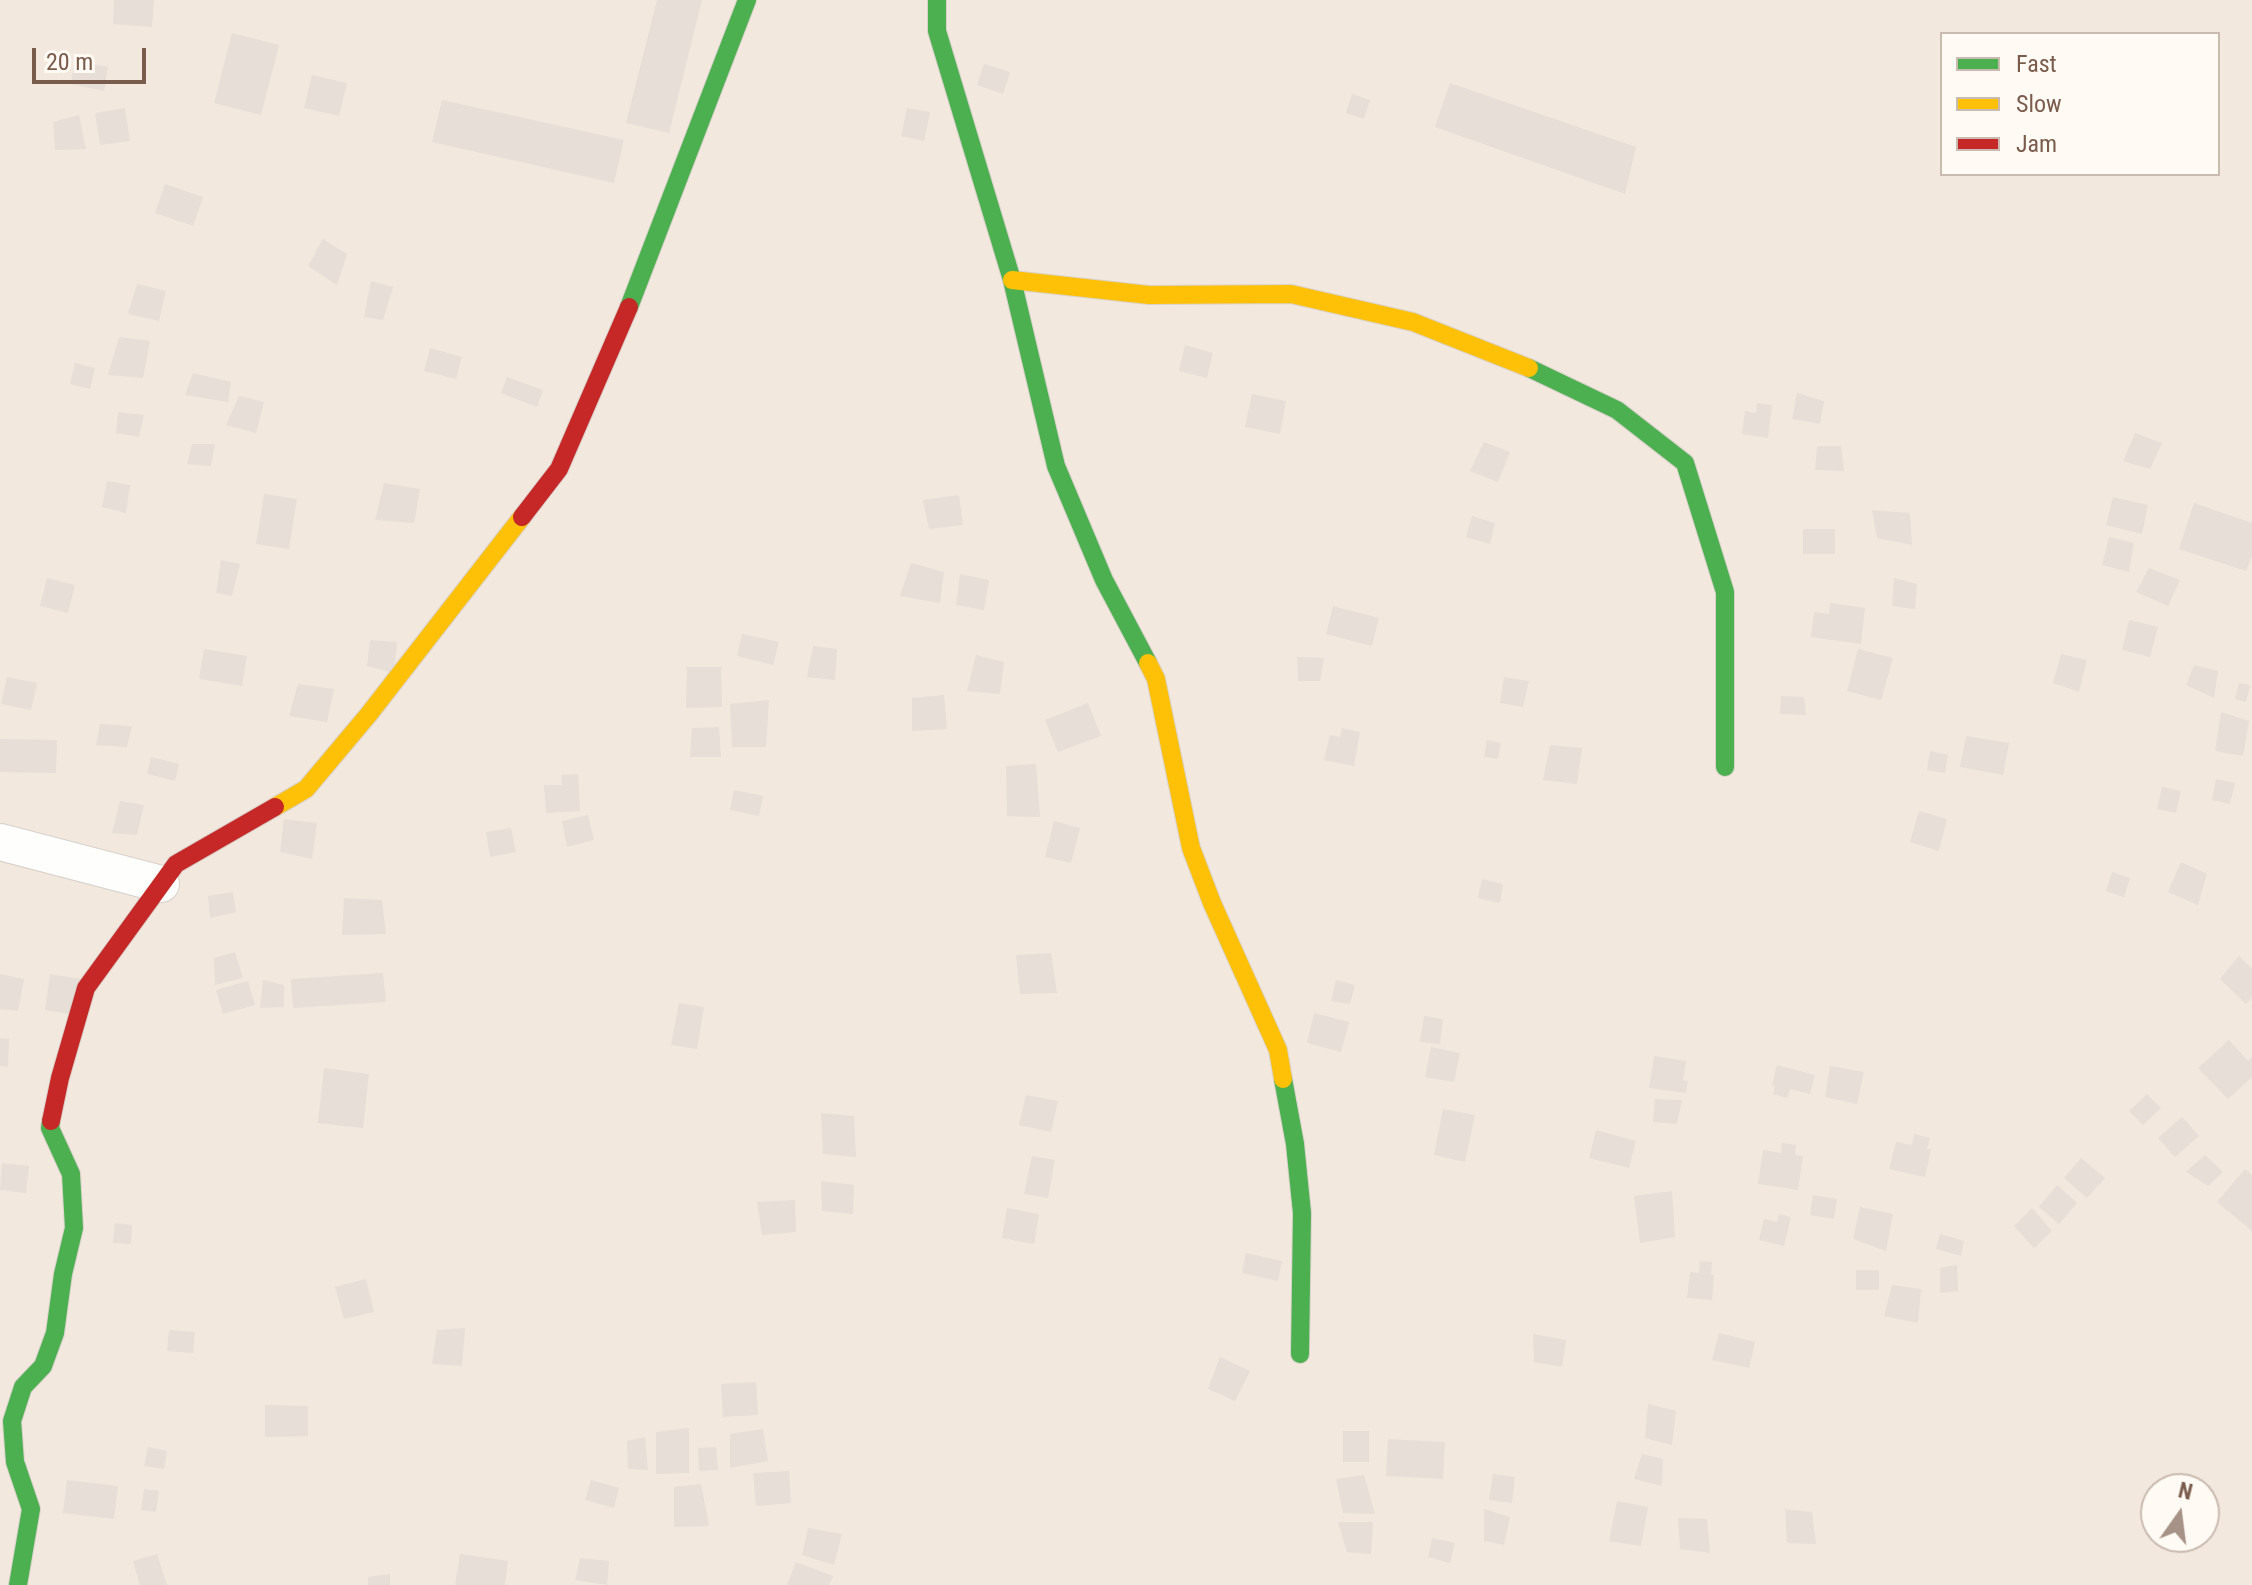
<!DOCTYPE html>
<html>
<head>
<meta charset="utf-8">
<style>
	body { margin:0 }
	#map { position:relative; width:2252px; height:1585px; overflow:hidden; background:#f9f5f0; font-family:"Roboto Condensed",sans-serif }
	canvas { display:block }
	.legend { position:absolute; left:1940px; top:32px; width:280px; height:144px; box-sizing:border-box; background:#fffaf3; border:2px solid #cabbb1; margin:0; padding:10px 14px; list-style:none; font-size:24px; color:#7a5c4d }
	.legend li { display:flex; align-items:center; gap:16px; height:40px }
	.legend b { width:40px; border:2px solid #cabbb1 }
	.north { position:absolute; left:2140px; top:1473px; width:80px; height:80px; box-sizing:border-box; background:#fffaf3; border:2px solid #cabbb1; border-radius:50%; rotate:14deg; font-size:22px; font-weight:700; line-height:32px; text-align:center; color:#7a5c4d }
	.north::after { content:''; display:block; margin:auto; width:28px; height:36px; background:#a69286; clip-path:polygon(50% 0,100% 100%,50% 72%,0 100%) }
	.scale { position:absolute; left:32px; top:48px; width:114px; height:36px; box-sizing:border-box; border:4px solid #7a5c4d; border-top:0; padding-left:10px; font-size:24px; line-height:28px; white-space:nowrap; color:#7a5c4d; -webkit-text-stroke:6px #fffaf3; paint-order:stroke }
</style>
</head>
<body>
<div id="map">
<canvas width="2252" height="1585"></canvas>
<ul class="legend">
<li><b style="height:10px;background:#4caf50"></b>Fast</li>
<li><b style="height:10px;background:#ffc107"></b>Slow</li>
<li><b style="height:10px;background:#c62828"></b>Jam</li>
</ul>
<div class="north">N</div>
<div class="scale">20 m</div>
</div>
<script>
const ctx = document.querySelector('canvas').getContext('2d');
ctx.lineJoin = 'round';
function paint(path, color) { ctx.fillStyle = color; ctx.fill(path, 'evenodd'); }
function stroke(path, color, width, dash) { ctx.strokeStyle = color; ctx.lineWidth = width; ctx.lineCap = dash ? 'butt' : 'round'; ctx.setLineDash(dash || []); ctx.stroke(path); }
paint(new Path2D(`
	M0,0H2252V1585H0ZM1942,34H2218V174H1942ZM2156,1489H2204V1537H2156Z`), '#f2e8de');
paint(new Path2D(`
	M114,0H154L152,27L113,24Z
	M657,0H702L669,133L626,123Z
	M232,33L279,45L261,115L214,103Z
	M75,60L108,67L104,91L71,84Z
	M984,64L1010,72L1003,94L977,85Z
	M312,75L347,83L339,116L304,108Z
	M1450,83L1636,147L1625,194L1435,127Z
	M1352,94L1370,100L1364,119L1346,113Z
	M442,100L624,140L614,183L432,142Z
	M125,108L130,141L100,145L95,113Z
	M907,108L930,112L924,141L901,136Z
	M79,115L86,149L55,150L53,122Z
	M165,184L203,197L193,226L155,213Z
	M323,239L347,254L337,285L308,266Z
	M371,281L393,287L383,320L364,317Z
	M137,284L166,291L159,321L128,314Z
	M119,337L150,341L143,378L108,375Z
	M1185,345L1213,353L1207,378L1179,371Z
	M430,348L462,357L456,379L424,371Z
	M75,363L95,368L90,389L70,384Z
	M193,373L231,382L228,402L185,395Z
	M507,377L543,390L537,407L501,393Z
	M1797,393L1824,401L1820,424L1792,419Z
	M1252,394L1286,401L1280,434L1245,427Z
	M239,396L264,402L256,433L226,425Z
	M1757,403L1772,405L1768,438L1742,434L1745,411L1756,413Z
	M118,412L144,415L139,437L116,433Z
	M2135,433L2162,443L2150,469L2123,461Z
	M1484,442L1510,452L1498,482L1470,471Z
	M192,444H215L211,466L187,464Z
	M1817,446H1841L1844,471L1815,470Z
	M107,481L130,485L126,513L102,507Z
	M384,483L420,489L414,523L375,520Z
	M264,494L297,499L289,549L256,544Z
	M959,495L963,525L929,529L923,500Z
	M2113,497L2148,505L2142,534L2106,525Z
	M2194,503L2252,523V555L2246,571L2179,549Z
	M1872,510L1910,513L1912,545L1877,538Z
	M1472,516L1495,523L1490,544L1466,537Z
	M1803,529H1835V554H1803Z
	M2109,537L2134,543L2129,572L2102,565Z
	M221,560L240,564L232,596L216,593Z
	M911,563L944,572L940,603L900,596Z
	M2149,568L2180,580L2168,606L2136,592Z
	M960,574L989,580L984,610L956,605Z
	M47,578L75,585L68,613L40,606Z
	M1894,578L1917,584L1915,609L1892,606Z
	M1830,603L1865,608L1861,644L1811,637L1814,612L1829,614Z
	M1333,606L1379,618L1372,646L1326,634Z
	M2129,620L2158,627L2150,657L2122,650Z
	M742,634L779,642L773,665L737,656Z
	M370,640L397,642L394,673L367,666Z
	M813,646L837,649L835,680L807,677Z
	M204,649L247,656L242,686L199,679Z
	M1858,649L1893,658L1881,700L1847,691Z
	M2061,654L2087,660L2079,692L2053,683Z
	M976,655L1004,662L1000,694L967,691Z
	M1297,657L1324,658L1320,681H1298Z
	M2194,665L2218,671L2214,698L2186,685Z
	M687,667H721L722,707L686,708Z
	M7,677L37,683L31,710L1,704Z
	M1504,677L1529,681L1523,707L1500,703Z
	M2239,683L2250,685L2246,702L2235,699Z
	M298,684L334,689L327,722L289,716Z
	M944,695L947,729L912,731V698Z
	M1781,696L1804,697L1806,715L1780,714Z
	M769,700L766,747H732L730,704Z
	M1088,703L1101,736L1058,752L1045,720Z
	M2221,712L2249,721L2243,756L2215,751Z
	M100,724L132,726L127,747L96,745Z
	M719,727L721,757H690L692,728Z
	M1342,728L1360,732L1354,766L1324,760L1330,735L1340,737Z
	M1966,736L2009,743L2003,775L1960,767Z
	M0,739L57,740L56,773L0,772Z
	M1487,740L1501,743L1498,759L1484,757Z
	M1550,745L1582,748L1577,784L1543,780Z
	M1930,751L1948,755L1945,773L1927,770Z
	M151,757L179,764L175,781L147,774Z
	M1036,764L1040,817L1007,816L1006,766Z
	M578,774L580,811L546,813L544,785H562L561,775Z
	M2216,779L2235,783L2230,804L2212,800Z
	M2162,787L2181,791L2176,813L2157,809Z
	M734,790L763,796L759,816L730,810Z
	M120,801L144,805L137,835L112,833Z
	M1919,811L1947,819L1939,851L1910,842Z
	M588,815L594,840L567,847L562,821Z
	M284,819L317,823L312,859L280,852Z
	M1054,821L1080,828L1071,863L1045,857Z
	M511,828L516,852L490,857L486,832Z
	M2181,862L2207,874L2198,905L2168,892Z
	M2112,872L2130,878L2124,897L2106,891Z
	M1482,879L1503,884L1500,903L1478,898Z
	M233,892L236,912L210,918L208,896Z
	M344,898L382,900L386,934L342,935Z
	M235,952L243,978L215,985L214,958Z
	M1051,953L1057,993L1020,994L1016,955Z
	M2239,956L2252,969V997L2246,1004L2220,979Z
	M383,973L386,1002L293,1008L291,979Z
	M0,974L24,979L18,1011L0,1009Z
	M50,974L81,979L75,1015L45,1010Z
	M263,980L284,985V1007L260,1008Z
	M1336,980L1355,985L1350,1004L1331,1001Z
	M248,981L255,1005L223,1014L216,990Z
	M679,1003L704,1007L697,1049L671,1045Z
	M1314,1013L1349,1022L1341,1052L1307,1043Z
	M1424,1016L1443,1019L1440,1044L1420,1042Z
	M0,1038L9,1039L8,1067L0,1066Z
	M2229,1040L2248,1061L2252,1057V1077L2228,1099L2198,1068Z
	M1431,1047L1460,1053L1454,1082L1425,1077Z
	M1654,1056L1686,1061L1683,1080L1688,1081L1686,1093L1649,1088Z
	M1777,1065L1815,1075L1810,1094L1790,1089L1787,1098L1773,1094L1775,1086L1772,1085Z
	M1830,1066L1864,1072L1857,1104L1825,1097Z
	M324,1068L369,1074L363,1128L318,1123Z
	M2147,1094L2161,1108L2143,1125L2129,1111Z
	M1026,1095L1058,1101L1051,1132L1019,1125Z
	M1655,1099L1682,1100L1677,1124L1653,1122Z
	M1443,1109L1475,1115L1465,1162L1434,1155Z
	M821,1113L854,1116L856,1157L823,1154Z
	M2182,1117L2199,1136L2175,1157L2158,1138Z
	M1596,1130L1636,1141L1629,1168L1589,1158Z
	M1914,1134L1930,1138L1927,1149H1931L1925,1177L1889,1169L1896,1142L1912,1145Z
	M1782,1143L1796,1145L1795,1155L1803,1156L1798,1190L1758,1184L1763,1150L1781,1153Z
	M2205,1155L2223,1172L2208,1186L2186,1172Z
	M1032,1156L1055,1160L1048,1198L1024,1194Z
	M2081,1158L2105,1178L2087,1198L2064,1178Z
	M2,1163L29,1166L26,1193L0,1190Z
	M2245,1169L2252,1175V1231L2217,1202Z
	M821,1181L854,1185L853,1214L822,1211Z
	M2057,1185L2077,1203L2059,1224L2039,1207Z
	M1672,1191L1675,1237L1640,1243L1634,1196Z
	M1813,1195L1837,1199L1834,1219L1810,1215Z
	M795,1200L796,1232L762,1235L757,1202Z
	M1860,1207L1893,1214L1886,1251L1853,1239Z
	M1007,1208L1039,1214L1034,1244L1002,1238Z
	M2032,1208L2052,1231L2034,1248L2014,1226Z
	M1779,1214L1791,1217L1784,1246L1759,1240L1764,1219L1777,1222Z
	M115,1223L132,1225L131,1244L113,1243Z
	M1940,1234L1964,1241L1961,1256L1936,1249Z
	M1246,1253L1282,1261L1278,1281L1242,1273Z
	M1700,1261L1712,1262L1711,1274L1714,1275L1712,1300L1687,1298L1690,1272L1699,1273Z
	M1957,1265L1958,1291L1940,1293V1268Z
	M1856,1270H1879V1290H1856Z
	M366,1279L374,1312L344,1319L335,1287Z
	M1892,1285L1921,1289L1918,1323L1884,1316Z
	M465,1328L462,1366L432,1364L437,1330Z
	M169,1330L195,1332L193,1353L167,1351Z
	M1719,1333L1755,1342L1749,1368L1712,1360Z
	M1533,1334L1566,1340L1562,1367L1534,1362Z
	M1220,1357L1250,1371L1235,1401L1208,1389Z
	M756,1382L758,1415L723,1417L721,1384Z
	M1648,1404L1676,1411L1672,1445L1645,1438Z
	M265,1405L308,1406V1436L265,1437Z
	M689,1428V1473L656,1474V1432Z
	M763,1429L768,1461L730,1468V1434Z
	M1343,1431H1369V1462H1343Z
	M645,1437L648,1470L628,1469L627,1441Z
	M1388,1439L1445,1442L1443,1479L1386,1476Z
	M148,1447L167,1451L164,1469L144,1466Z
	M716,1447L718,1470L699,1471L698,1448Z
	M1642,1454L1663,1459L1662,1486L1634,1479Z
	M789,1471L791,1503L756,1506L753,1473Z
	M1493,1474L1515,1477L1512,1503L1489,1500Z
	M1364,1475L1375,1514L1343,1513L1336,1479Z
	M67,1480L118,1486L114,1519L63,1513Z
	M591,1480L619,1488L614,1508L585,1500Z
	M701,1484L709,1526L674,1527V1487Z
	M144,1489L159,1491L156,1512L141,1510Z
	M1617,1501L1648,1507L1641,1546L1609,1541Z
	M1484,1509L1510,1517L1504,1545L1484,1541Z
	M1785,1509L1812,1512L1816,1544L1787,1543Z
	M1678,1518L1707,1519L1710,1553L1680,1549Z
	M1338,1522H1373L1371,1554L1347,1552Z
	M808,1528L842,1534L834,1565L802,1555Z
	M1432,1538L1455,1543L1450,1563L1428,1557Z
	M157,1554L167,1585H140L133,1561Z
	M460,1554L508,1561L505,1585H455Z
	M580,1558L609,1561L607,1585L575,1580Z
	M796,1562L833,1576L829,1585H787Z
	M390,1574V1585H368V1577Z`), '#e6ded7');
const street = new Path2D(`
	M0,842L161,884`);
const fast = new Path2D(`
	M937,0V31L1012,280L1056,466L1104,580L1148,663
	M629,307L747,0
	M1529,368L1617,410L1685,463L1725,592V767
	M1283,1079L1295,1144L1302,1213L1300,1354
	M18,1585L31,1509L15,1462L12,1421L23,1387L43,1366L55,1333L63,1274L74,1228L71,1174L50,1128L51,1121`);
const slow = new Path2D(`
	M1012,280L1149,295L1291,294L1413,322L1529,368
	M1148,663L1156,679L1191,848L1212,903L1278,1050L1283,1079
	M275,807L306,789L369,714L522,517`);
const jam = new Path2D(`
	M522,517L559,469L629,307
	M51,1121L60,1078L86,988L176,864L275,807`);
stroke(street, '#d7d1cb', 38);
stroke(fast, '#d9d2cb', 20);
stroke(slow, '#d9d2cb', 20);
stroke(jam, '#d9d2cb', 20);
stroke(street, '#fefefd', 36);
stroke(fast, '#4caf50', 18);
stroke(slow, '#ffc107', 18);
stroke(jam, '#c62828', 18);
</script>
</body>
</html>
